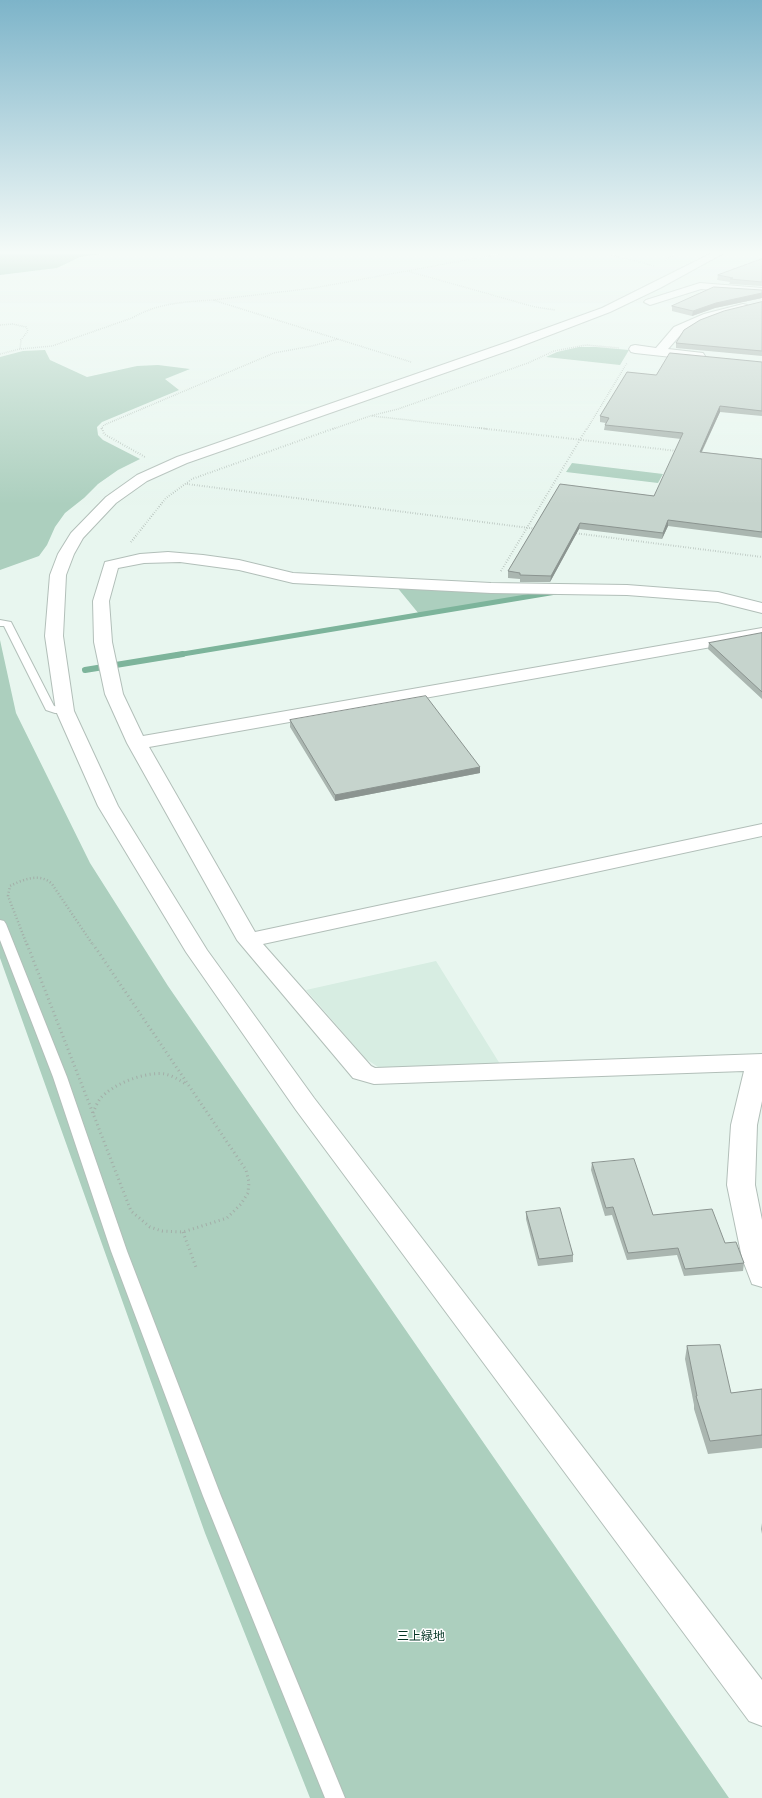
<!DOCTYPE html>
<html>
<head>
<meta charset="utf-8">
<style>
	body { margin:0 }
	canvas { display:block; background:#e8f6ef }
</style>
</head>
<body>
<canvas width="762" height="1798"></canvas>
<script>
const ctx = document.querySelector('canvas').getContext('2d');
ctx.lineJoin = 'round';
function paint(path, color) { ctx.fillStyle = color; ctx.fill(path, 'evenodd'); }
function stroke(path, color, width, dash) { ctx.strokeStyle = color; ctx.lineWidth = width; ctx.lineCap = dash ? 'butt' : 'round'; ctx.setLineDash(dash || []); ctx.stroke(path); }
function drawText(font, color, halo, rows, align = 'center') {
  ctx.font = font + ' "Work Sans","Noto Sans JP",sans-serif'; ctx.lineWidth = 3; ctx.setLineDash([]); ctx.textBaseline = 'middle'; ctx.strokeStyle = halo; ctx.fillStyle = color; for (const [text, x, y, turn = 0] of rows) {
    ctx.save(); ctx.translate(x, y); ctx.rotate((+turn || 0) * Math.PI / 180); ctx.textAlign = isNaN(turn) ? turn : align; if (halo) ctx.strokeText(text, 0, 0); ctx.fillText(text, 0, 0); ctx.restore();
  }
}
paint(new Path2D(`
	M436,961L500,1064L381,1069L366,1059L306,990Z`), '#d7ede2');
paint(new Path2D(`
	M579,347H596L629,350L620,365L546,357L557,352Z
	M45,350L50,360L87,377L137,366L158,365L190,369L165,379L179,390L102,422L97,427L98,435L103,440L140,459L118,470L98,484L84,498L65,513L55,527L47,545L39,556L0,570V357L23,351Z
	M572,463L663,474L658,483L566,472Z
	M396,586L559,591L419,614Z
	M0,640L16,713L90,863L168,986L729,1798H310L205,1533L0,958Z`), '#accfbe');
paint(new Path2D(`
	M0,254H101L80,257L57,268L0,275Z`), '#7db49b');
stroke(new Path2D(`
	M177,655L556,592`), '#7db49b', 5);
stroke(new Path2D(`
	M85,670L183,654`), '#7db49b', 6);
const lane = new Path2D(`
	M0,620L11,622L54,706L69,709L70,711L69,713H55L46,710L4,626H0Z
	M0,920L4,921L6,924L67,1077L127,1251L221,1496L345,1798H325L203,1496L111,1251L53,1077L0,940Z`);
const street = new Path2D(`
	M710,254H722L660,288L610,312L516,348L187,463L147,481L116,503L83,538L74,554L66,575L63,636L74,711L118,806L207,950L314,1098L762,1680V1726L749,1721L296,1110L186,952L98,806L56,711L45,636L50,575L58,554L71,533L106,497L137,475L177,457L508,342L602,308Z
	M700,283L762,288V294L701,289L650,305L644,302L646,300Z
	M743,304L747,305L749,307L747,309L712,320L682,333L668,349L703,353L705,356L703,359L699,360L635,353L631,352L629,349L631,346L635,345L656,348L674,327L704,314Z
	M168,552L203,555L239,560L293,573L491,583L627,585L718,592L762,603V613L718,602L627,595L491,593L293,583L239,570L180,562L144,563L118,568L109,601L112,642L123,694L143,736L762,628V638L149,747L255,932L762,824V836L263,944L371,1066L375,1068L762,1054V1101L757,1125L755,1185L762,1220V1287L752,1284L742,1258L727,1185L731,1125L744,1071L374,1084L353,1078L237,940L127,743L105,694L94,642L93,601L105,562L140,554Z`);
stroke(lane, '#b2bfb9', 2);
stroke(street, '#b2bfb9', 2);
stroke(new Path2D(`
	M607,254L655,266
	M665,260L677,254
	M407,271L535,307L555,310
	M0,325L12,324L26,327L28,331L21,340L20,349
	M0,354L20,349L52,346L132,318C158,303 183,302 213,300
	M411,362L213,300L314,288L499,254
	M372,416L488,429
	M101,429L104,425L274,353L312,346L338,339
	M333,429L370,416L398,409L528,363L554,351L586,345L619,348
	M587,429L627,363`), '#a3aea8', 1.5, [0.5, 1.5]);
stroke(new Path2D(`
	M102,428L104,434L145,457
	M479,428L677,451
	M187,484L537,529
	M574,533L762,557
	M131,542L166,498L192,479L335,428
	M501,571L587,428`), '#a3aea8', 2, [0.5, 2]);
stroke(new Path2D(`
	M27,945L8,896L10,886C22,880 40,872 52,884L93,945`), '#a3aea8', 2.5, [1, 2.5]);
stroke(new Path2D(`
	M27,944L131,1211L150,1227L162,1231L183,1232L227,1218L241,1204L248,1193L249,1182L246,1170L93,944
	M93,1113C95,1108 97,1103 100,1099C112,1084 146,1071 165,1074C173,1076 180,1080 187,1085
	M183,1232L197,1270`), '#a3aea8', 3, [1, 3.5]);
paint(lane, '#fff');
paint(street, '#fff');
paint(new Path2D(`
	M762,259V286L729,284L730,282L717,280L718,275Z
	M762,290V298L715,308L692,316L672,311V306Z
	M762,302V356L676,348V343Z
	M762,362V416L720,412L702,452L762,459V538L668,526L662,539L579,529L550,582H520V579L508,578V571L560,484L654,496L681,439L604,430L605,425L606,423L600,422V416L656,375Z
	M762,633V699L708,649L709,643Z
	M290,720L480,767V773L335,801L290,727Z
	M592,1163L653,1215L725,1243L744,1263L743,1271L684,1276L677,1255L627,1260L612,1215L605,1216L591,1170Z
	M526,1212L573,1255V1262L538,1266L526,1219Z
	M687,1346L731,1393L762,1389V1448L708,1454L694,1409V1405L685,1359Z
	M762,1523V1534L761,1529Z`), '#aab6b0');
paint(new Path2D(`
	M762,293V298L715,308L692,316L693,311L716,303Z
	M720,406V412L699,457L700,452Z
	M668,520V526L662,539L663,533Z
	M580,523L579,529L550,582L551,576Z
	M480,767V773L335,801V795Z`), '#8b9490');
const building = new Path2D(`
	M762,259V282L730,279L733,278L718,275Z
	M714,287L762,290V293L716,303L693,311L672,306Z
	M762,302V351L676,343L684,330L700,320L724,311Z
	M670,353L762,362V411L720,406L700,452L762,459V532L668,520L663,533L580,523L551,576L520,575V573L508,571L560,484L654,496L683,433L605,425L609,418L600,416L627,372L656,375Z
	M762,633V692L709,643Z
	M426,696L480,767L335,795L290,720Z
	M634,1159L653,1215L712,1209L725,1243L736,1242L744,1263L685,1269L678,1248L628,1253L613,1207L606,1208L592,1163Z
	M560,1208L573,1255L539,1259L526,1212Z
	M720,1345L731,1393L762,1389V1435L710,1441L696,1396H697L687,1346Z`);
paint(building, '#c6d4cd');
stroke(building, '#8b9490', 1);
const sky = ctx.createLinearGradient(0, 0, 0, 505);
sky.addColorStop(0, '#7db4c9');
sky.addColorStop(0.5, '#f5fbf8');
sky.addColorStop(1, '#f5fbf800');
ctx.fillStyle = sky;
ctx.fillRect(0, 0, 762, 505);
drawText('12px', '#043525', '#fff', [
	["三上緑地",421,1636]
]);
</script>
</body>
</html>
